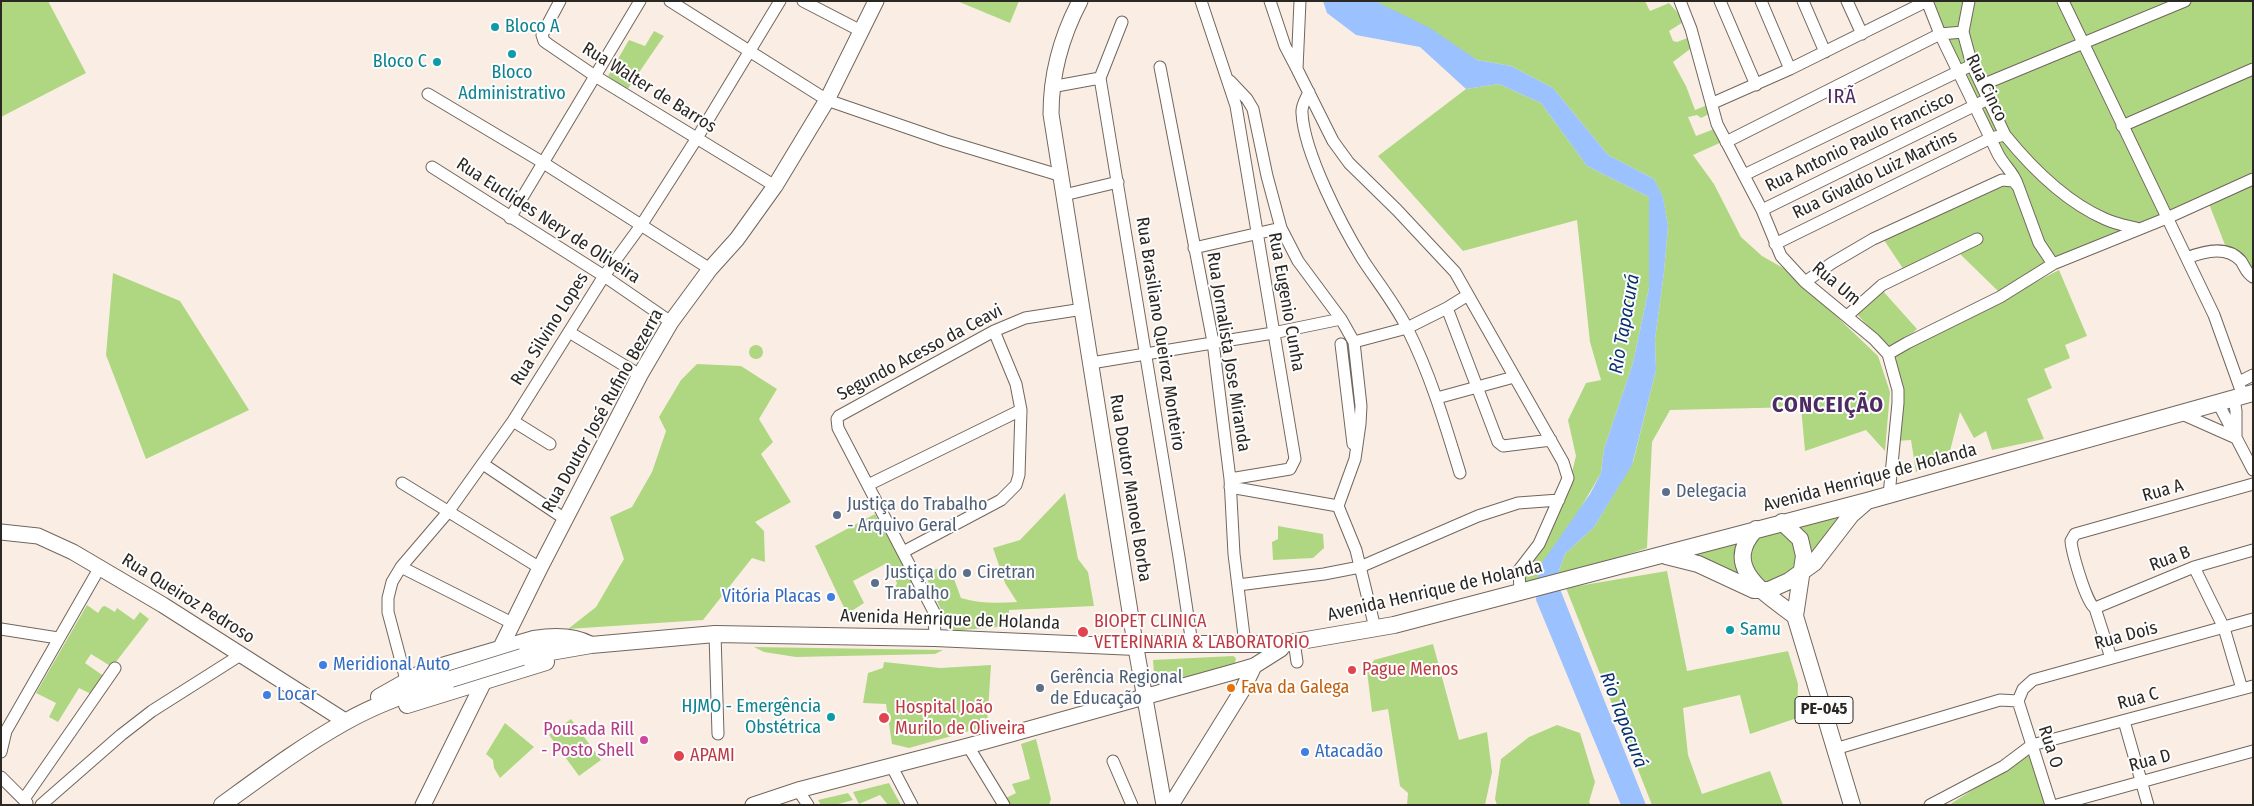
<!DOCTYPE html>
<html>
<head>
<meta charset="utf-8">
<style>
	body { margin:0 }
	#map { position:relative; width:2254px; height:806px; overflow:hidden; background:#faeee4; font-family:"Fira Sans Condensed",sans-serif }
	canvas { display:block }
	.frame { position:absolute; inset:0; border:2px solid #2b2723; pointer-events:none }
</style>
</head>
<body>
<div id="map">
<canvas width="2254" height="806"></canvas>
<div class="frame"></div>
</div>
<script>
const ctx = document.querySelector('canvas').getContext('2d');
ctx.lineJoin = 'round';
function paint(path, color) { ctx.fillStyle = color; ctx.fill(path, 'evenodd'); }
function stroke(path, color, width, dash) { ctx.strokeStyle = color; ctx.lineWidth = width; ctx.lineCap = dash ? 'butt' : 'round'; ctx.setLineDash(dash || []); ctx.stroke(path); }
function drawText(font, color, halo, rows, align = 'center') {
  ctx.font = font + ' "Fira Sans Condensed",sans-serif'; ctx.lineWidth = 4; ctx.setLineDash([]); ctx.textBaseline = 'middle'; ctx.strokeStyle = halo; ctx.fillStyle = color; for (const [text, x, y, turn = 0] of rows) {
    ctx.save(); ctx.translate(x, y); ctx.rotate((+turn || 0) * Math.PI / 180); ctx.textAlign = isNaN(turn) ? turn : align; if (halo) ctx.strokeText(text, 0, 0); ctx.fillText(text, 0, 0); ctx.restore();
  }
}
paint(new Path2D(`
	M1,1H48L86,73L1,117Z
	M957,1H1019L1010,23Z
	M1370,1H1645L1650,11L1669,3L1685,21L1669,31L1673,41L1677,42L1690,37L1694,46L1673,62L1686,86L1695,110L1710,104L1711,113L1701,118L1697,115L1688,117L1696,136L1714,129L1724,141L1693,155L1714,184L1741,237L1762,256L1790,272L1878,356L1890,392L1885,451L1866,430L1805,451L1801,407L1670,410L1652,442L1647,548L1556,579L1565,554L1594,527L1633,462L1656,370L1655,339L1664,272L1668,226L1663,198L1654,179L1608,155L1553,88L1511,66L1477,60Z
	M1928,1H2253V176L1998,291L1959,253L1904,270L1884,240L2009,184L1993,139Z
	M654,31L664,36L627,90L608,76L629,40L645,46Z
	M1499,84L1541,103L1587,166L1649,197V288L1633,363L1604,449L1601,473L1536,585L1522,589L1520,571L1570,480L1576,456L1568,420L1586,383L1601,380L1590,342L1577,220L1463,251L1378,156L1466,89Z
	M2253,185V268L2235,253L2227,250L2209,204Z
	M2059,270L2087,336L2065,345L2070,358L2044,369L2052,388L2027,399L2044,439L1992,450L1986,431L1974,438L1960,412L1950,451L1916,472L1911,440L1896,441L1895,355Z
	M113,273L180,301L249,410L146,459L106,355Z
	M1882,290L1917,329L1891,352L1856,313Z
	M749 352a7 7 0 1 1 14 0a7 7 0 1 1-14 0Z
	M697,364L741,366L777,389L759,419L773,442L761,454L791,502L755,522L764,531L765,562L752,558L703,620L568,629L596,607L624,559L610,517L632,507L652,472L666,431L659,417L681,380Z
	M1065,493L1078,559L1088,572L1094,606L1009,610V626L951,631L924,573L949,565L961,598C980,604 998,603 1017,602L1005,583L993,548L1020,540Z
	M1861,505L1810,565L1790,528Z
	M875,514L914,584L893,594L897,583L887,563L853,581L864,603L847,614L815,546Z
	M1278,526L1323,534L1324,548L1313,558L1273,560L1272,542L1278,539Z
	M1789,531L1802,562L1770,586L1751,572V539L1759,533Z
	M1750,534L1752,585L1681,553Z
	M1667,571L1687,671L1788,651L1798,684L1797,718L1750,734L1740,695L1683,708L1688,755L1702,794L1770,771L1783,805H1652L1566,588Z
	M87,605L98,613L102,607L105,606L115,612L117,608L134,620L140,612L149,619L112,667L91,654L85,663L105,677L91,694L79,688L58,722L49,717L56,703L36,693Z
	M1433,644L1459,740L1487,732L1492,772L1485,805H1407L1408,793L1400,786L1388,709L1372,712L1367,671L1374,660Z
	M754,647L943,650L935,654L796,657L764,652Z
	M1233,656L1236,658L1235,663L1158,687L1155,685L1153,660Z
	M884,662L940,668L991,665L987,726L909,748L892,744L886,704L863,703L868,673L883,668Z
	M571,719L601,760L579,776L549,735Z
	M505,723L534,747L500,778L494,768L493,760L486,754Z
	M1557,725L1580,733L1595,782L1589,802L1591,805H1497L1495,799L1501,759L1529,737Z
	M1036,739L1051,799L1049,805H1011L1006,798L1016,793L1012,784L1030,779L1021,744Z
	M2030,753L2046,805H1949Z
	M889,783L901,805H888L880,795L859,804L853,792Z
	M848,793L853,800L835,805H821L818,800Z`), '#afd782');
paint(new Path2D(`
	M1323,1H1375L1430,28L1477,60L1511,66L1553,88L1608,155L1654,179L1663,197L1668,226L1664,272L1655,339L1656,370L1632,465L1594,527L1565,554L1556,579L1646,805H1621L1536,600L1539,567L1590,494L1601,473L1604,449L1633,363L1649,288V197L1587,166L1541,103L1499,84L1466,89L1420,47L1356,35L1327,13Z`), '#9bc1fe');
const street = new Path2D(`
	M560,1L542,35L544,41L548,44L595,76L775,186
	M670,1L827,100L946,141L1062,176
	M803,1L861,31
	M1201,1L1236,106L1295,459L1290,469L1230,479
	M1270,1L1285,46L1297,69
	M1300,1L1297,69L1333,141L1349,163L1397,210L1455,272L1563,462L1568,478L1566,483L1539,544L1519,570L1520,592
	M1680,1L1691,29L1717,124L1762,210L1781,256L1805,282L1874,339L1888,354L1898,390V403L1889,495
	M1720,1L1756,85
	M1761,1L1790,69
	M1803,1L1825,52
	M1847,1L1862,34
	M1927,1L1940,34L1998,154C2004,166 2014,172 2018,186
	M1969,1L1963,32L1972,65L2005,135
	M2063,1L2214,315L2243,396
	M1160,67L1213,342L1230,479L1234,554L1245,644
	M1100,78L1122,22
	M1230,81L1247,99L1253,109L1267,176L1281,228L1298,261L1341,319L1354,342L1361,406L1360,424L1355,459L1338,506
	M1982,85L2185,1
	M1051,87L1100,78L1179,557L1192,644
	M1309,92C1306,99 1301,106 1302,113C1304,153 1342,226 1363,260C1378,283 1396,305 1408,330C1431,376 1445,424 1460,473
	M428,94L542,162L710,269
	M1713,103L1790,69L1927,1
	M2122,126L2253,69
	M1726,142L1940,34L1963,32
	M432,167L604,276L671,322
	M1744,175L1972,65
	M1064,195L1118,182
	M1762,210L1988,99
	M510,218L640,1
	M1775,244L1991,138L2005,135C2031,167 2066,202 2105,219C2116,224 2128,226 2139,229
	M1194,248L1281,228
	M2187,258C2204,251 2227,245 2241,261C2245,267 2246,273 2253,277
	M1805,282L1832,263L1873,239L2002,180L2013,181L2018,186L2039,243L2053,264
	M1447,308L1498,442L1503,446L1551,440
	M1847,316L1882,285L1977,239
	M569,332L640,375
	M1354,342L1407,328L1447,308L1468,295
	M1341,344L1353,444
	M1888,354L1907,343L2000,297L2053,264L2167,218L2253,179
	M1091,363L1273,333L1341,319
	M2239,382L2253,375
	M1437,398L1514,377
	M2218,403L2253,470
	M2182,414L2236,438V411L2234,399
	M513,421L550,444
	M483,464L565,519
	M402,483L540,568
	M2253,484L2075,534L2071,541C2072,552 2086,603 2095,608L2194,567L2253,550
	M868,485L1021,410
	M1230,487L1338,506
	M1338,506L1356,550L1375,628
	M903,552L1001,500L1016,485L1019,475L1021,410L1016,384L994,331
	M401,567L512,623
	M2194,567L2224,628L2242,689
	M1238,585L1324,574L1360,567L1478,516L1518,503L1559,500
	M2095,608L2111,658
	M1,629L58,638
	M715,634L718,734
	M935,638L934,612L838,428L837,419L839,416L994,331L1025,318L1083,309
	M1295,648L1297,662
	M406,680L388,612V598L392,582L401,567L448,512L513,421L604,276L642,224L697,138L780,1
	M2018,701L2023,689L2033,680L2253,619
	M2018,701L2051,805
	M2124,721L2148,805
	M968,746L1004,805
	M1835,749L2000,700L2018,701
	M1,752L6,731L100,567
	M1113,761L1132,805
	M892,767L912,805
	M1,777L27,803
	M798,790L808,805
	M24,799L115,668
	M41,805L121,735L152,711L242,654
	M1930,805L2004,766L2032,745L2253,686
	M2057,805L2253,751`);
const secondary = new Path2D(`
	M1080,1C1061,37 1051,73 1051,114L1134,637L1164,805
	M1,532L38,536L73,552L163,605L345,721
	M423,805L540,568L640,375L671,322L710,269L737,239L775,186L827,100L876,1
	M753,805L798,790L968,746L1230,673L1254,666L1281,649
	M1171,805L1243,689L1254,666`);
const primary = new Path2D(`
	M1782,522L1800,539L1804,556L1795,616L1852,805
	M1756,529C1719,568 1768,595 1795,616
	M1666,556L1698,564L1754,590H1769L1789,581L1814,563L1851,515L1866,502
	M522,657L591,645L715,634L935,638L1136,647L1141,644H1283L1394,625L1867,501L2253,393
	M379,697L425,671L534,639C552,636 572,635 589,644
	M407,705L546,662
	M222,805C262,776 302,746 345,722C378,703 415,691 451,679`);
stroke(street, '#71665d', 13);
stroke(secondary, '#71665d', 17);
stroke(primary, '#71665d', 18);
stroke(street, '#fff', 11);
stroke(secondary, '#fff', 15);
stroke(primary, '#fff', 16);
const primaryBridge = new Path2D(`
	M451,679L522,657`);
stroke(primaryBridge, '#71665d', 18, []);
stroke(primaryBridge, '#fff', 16);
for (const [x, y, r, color] of [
	[495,27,5,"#0f9aa8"],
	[512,54,5,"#0f9aa8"],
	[437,62,5,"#0f9aa8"],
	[1666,492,5,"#5c6f8a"],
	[837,515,5,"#5c6f8a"],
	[967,573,5,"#5c6f8a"],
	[875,583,5,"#5c6f8a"],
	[831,597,5,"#3f7fe0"],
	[1730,630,5,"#0f9aa8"],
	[1083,632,6,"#e0444e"],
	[323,665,5,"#3f7fe0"],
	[1352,670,5,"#e0444e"],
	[1040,688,5,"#5c6f8a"],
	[1231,688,5,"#e8710a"],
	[267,695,5,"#3f7fe0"],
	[831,717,5,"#0f9aa8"],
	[884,718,6,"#e0444e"],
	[644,740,5,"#d1479c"],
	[1305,752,5,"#3f7fe0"],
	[679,756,6,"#e0444e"]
]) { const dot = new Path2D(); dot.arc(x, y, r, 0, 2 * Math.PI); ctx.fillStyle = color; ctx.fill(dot); stroke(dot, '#fdfdfd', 2); }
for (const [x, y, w] of [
	[1824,710,58]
]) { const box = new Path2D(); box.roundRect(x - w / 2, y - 13.5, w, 27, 4); ctx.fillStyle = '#fdfdfd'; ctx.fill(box); stroke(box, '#2b2723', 1); }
drawText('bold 16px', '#2b2723', null, [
	["PE-045",1824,710]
]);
drawText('18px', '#0d838f', '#fdfdfd', [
	["Bloco A",505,27],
	["Bloco C",427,62,"right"],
	["Bloco",512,73,"center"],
	["Administrativo",512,94,"center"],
	["Samu",1740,630],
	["HJMO - Emergência",821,707,"right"],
	["Obstétrica",821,728,"right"]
], 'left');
drawText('18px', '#2b2723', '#fdfdfd', [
	["Rua Walter de Barros",649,88,32],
	["Rua Cinco",1986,88,64],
	["Rua Antonio Paulo Francisco",1860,142,-26],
	["Rua Givaldo Luiz Martins",1875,175,-26],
	["Rua Euclides Nery de Oliveira",548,221,33],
	["Rua Um",1836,284,40],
	["Rua Eugenio Cunha",1286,302,80],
	["Rua Silvino Lopes",550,329,-58],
	["Rua Brasiliano Queiroz Monteiro",1160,334,81],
	["Rua Jornalista Jose Miranda",1228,352,81],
	["Segundo Acesso da Ceavi",920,353,-28],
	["Rua Doutor José Rufino Bezerra",603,411,-61],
	["Avenida Henrique de Holanda",1870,478,-15],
	["Rua Doutor Manoel Borba",1130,488,81],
	["Rua A",2163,491,-16],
	["Rua B",2170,559,-21],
	["Avenida Henrique de Holanda",1435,591,-13],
	["Rua Queiroz Pedroso",188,599,32],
	["Avenida Henrique de Holanda",950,620,2],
	["Rua Dois",2126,636,-15],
	["Rua C",2138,699,-15],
	["Rua O",2050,747,72],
	["Rua D",2150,761,-15]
]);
drawText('18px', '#4e5e75', '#fdfdfd', [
	["Delegacia",1676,492],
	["Justiça do Trabalho",847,505],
	["- Arquivo Geral",847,526],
	["Justiça do",885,573],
	["Trabalho",885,594],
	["Ciretran",977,573],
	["Gerência Regional",1050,678],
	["de Educação",1050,699]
], 'left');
drawText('18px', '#366cbe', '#fdfdfd', [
	["Vitória Placas",821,597,"right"],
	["Meridional Auto",333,665],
	["Locar",277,695],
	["Atacadão",1315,752]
], 'left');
drawText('18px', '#be3a42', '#fdfdfd', [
	["BIOPET CLINICA",1094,622],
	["VETERINARIA & LABORATORIO",1094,643],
	["Pague Menos",1362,670],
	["Hospital João",895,708],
	["Murilo de Oliveira",895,729],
	["APAMI",690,756]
], 'left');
drawText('18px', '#c56008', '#fdfdfd', [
	["Fava da Galega",1241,688]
], 'left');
drawText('18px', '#b23c85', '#fdfdfd', [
	["Pousada Rill",634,730],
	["- Posto Shell",634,751]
], 'right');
drawText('italic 19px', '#073070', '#fdfdfd', [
	["Rio Tapacurá",1625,324,-80],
	["Rio Tapacurá",1623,720,69]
]);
ctx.letterSpacing = '1px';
drawText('20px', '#4e2a62', '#fdfdfd', [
	["IRÃ",1842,97]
]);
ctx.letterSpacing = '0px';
ctx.letterSpacing = '1px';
drawText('bold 22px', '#4e2a62', '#fdfdfd', [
	["CONCEIÇÃO",1828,406]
]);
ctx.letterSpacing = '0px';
</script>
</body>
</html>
